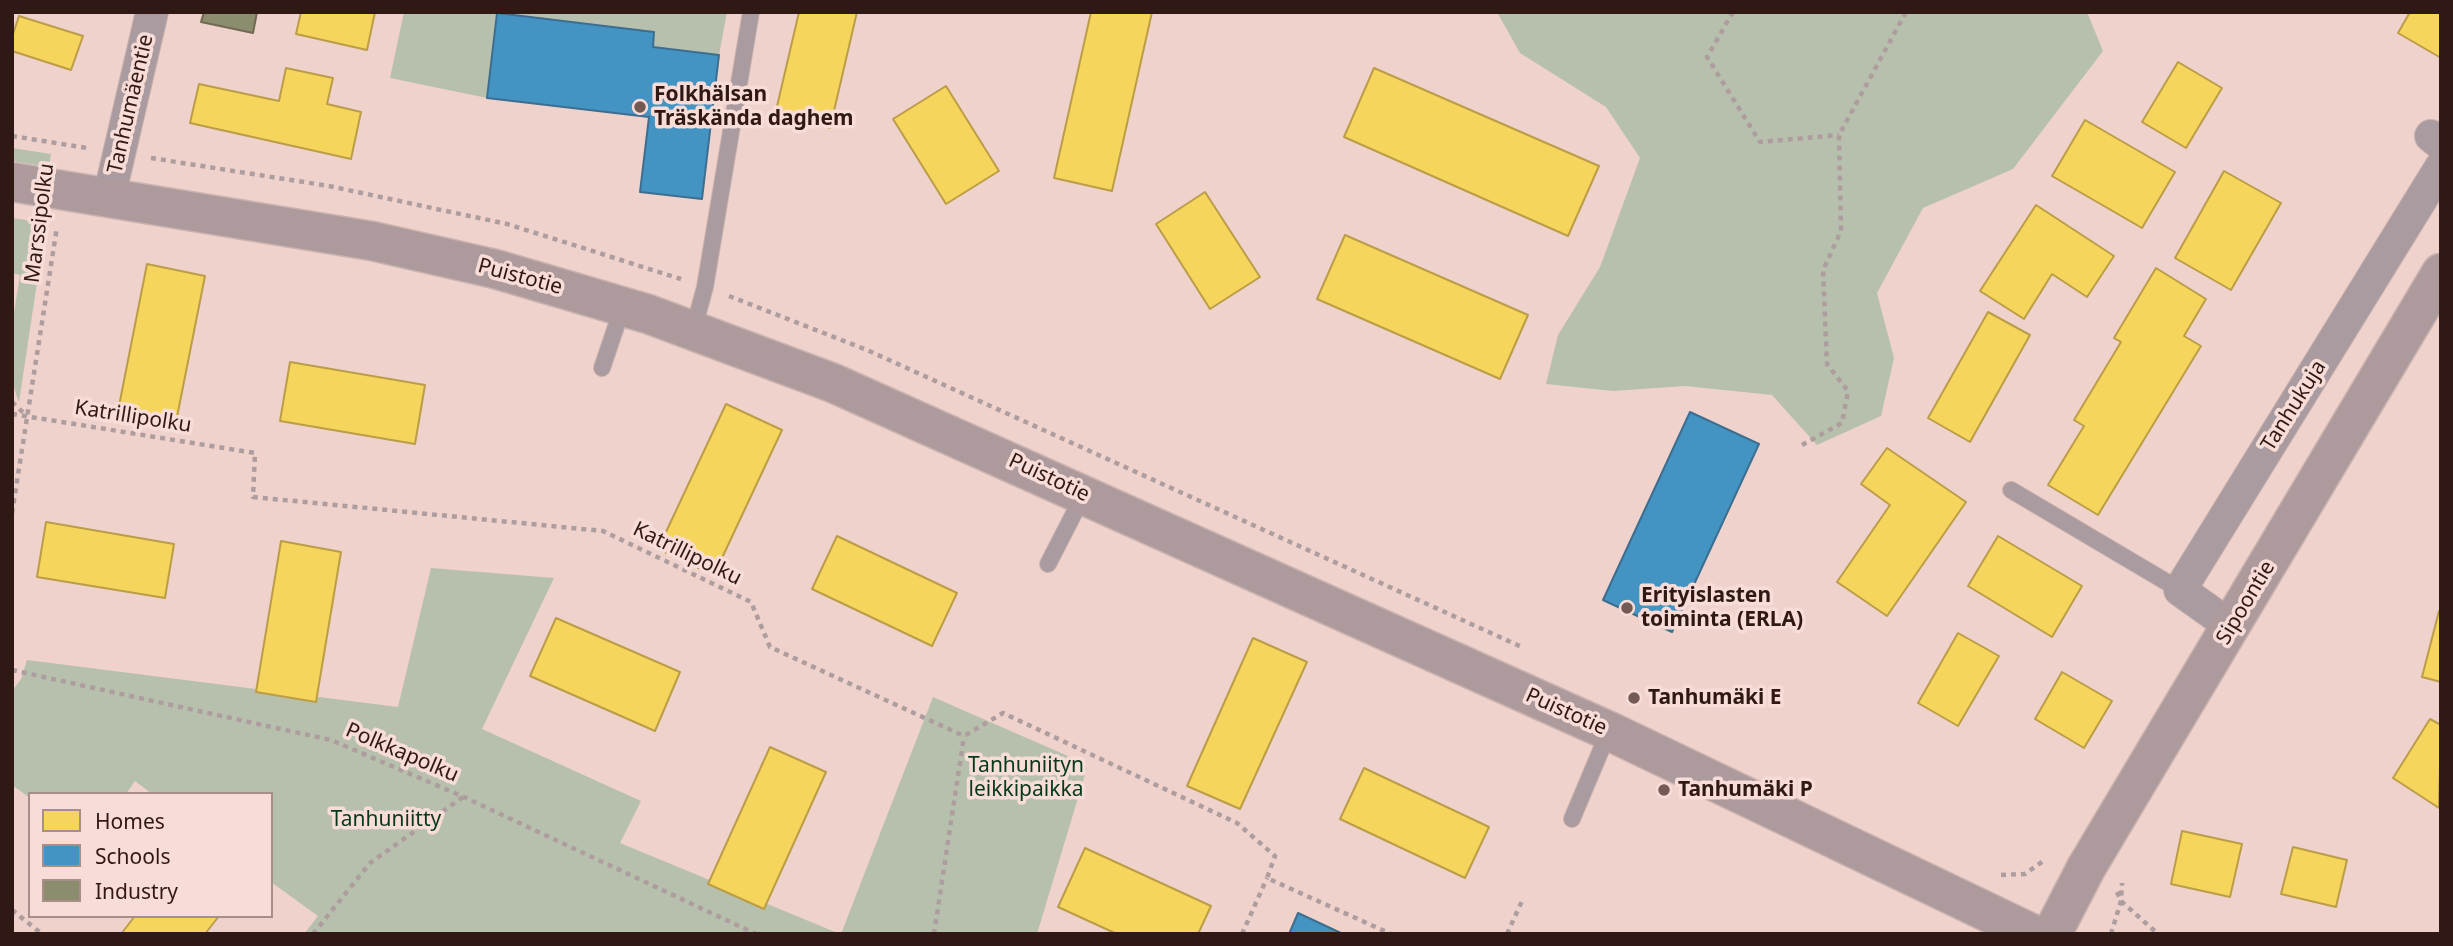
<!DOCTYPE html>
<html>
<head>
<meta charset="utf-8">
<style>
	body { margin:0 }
	#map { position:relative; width:2453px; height:946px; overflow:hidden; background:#efd2cc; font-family:"Noto Sans",sans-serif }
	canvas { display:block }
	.frame { position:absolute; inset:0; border:14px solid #301915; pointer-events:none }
	.legend { position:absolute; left:28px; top:792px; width:245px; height:126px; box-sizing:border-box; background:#f7dcd7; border:2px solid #a78e89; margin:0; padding:9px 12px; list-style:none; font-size:21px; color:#301915 }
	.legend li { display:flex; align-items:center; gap:14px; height:35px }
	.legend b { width:35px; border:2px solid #a78e89 }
</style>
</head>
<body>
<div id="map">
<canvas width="2453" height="946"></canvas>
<div class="frame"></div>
<ul class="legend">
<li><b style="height:19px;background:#f6d55c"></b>Homes</li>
<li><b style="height:19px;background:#4393c3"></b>Schools</li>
<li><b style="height:19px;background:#8c8c6e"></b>Industry</li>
</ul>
</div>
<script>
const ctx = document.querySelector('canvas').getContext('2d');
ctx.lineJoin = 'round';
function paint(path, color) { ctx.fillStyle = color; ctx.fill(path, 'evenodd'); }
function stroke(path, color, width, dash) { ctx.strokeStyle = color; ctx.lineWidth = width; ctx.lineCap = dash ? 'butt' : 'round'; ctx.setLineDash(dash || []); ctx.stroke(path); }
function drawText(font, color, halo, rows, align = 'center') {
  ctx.font = font + ' "Noto Sans",sans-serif'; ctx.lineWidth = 7; ctx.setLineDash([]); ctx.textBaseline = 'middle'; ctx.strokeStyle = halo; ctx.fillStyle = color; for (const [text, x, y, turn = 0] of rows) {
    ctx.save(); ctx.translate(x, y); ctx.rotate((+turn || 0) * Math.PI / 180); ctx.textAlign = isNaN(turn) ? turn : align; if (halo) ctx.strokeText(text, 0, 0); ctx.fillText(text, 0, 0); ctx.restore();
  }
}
paint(new Path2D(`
	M404,12H727L719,55L653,47L654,32L497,13L487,98L390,78Z
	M1497,12H2087L2103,51L2013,169L1923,208L1877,293L1894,358L1881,416L1817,445L1772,395L1685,386L1613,391L1546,384L1558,335L1600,267L1640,158L1606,107L1520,53Z
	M12,148L51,154L49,167L12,161Z
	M12,218L46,223L19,402C3,364 14,315 20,275L12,273Z
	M431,568L554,578L482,729L641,801L620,843L840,934H304L318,916L271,882V794H152L135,781L126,794H30V798L12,785V691L21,679L27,660L398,707Z
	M933,697L1077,760V763L1087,768L1037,934H841Z`), '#b7c0ac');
const homes = new Path2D(`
	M301,12H375L367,50L296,34Z
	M799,12H857L830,128L775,115Z
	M1091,12H1152L1112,191L1054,178Z
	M2410,12H2441V58L2398,33Z
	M19,16L83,36L71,70L12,51V37Z
	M2178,62L2222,88L2186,148L2142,122Z
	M286,68L333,78L327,104L361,112L351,159L190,123L199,84L279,101Z
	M1374,68L1599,166L1568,236L1344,137Z
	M946,86L999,171L946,204L893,119Z
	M2085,120L2175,172L2142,228L2052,176Z
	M2224,171L2281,203L2231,290L2175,258Z
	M1205,192L1260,277L1210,309L1156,224Z
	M2036,205L2114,256L2087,297L2052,274L2024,319L1980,291Z
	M1345,235L1528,315L1500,379L1317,299Z
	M147,264L205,276L175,427L117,416Z
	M2156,268L2206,299L2184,336L2201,346L2098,515L2048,485L2084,426L2074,420L2121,342L2114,338Z
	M1988,312L2030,335L1970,442L1928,418Z
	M290,362L425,385L415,444L280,421Z
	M726,404L782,430L714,575L658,549Z
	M1887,448L1966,502L1887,616L1837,582L1890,505L1861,484Z
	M46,522L174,544L165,598L37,577Z
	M837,536L957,593L932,646L812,589Z
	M1998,536L2082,586L2052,637L1968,586Z
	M281,541L341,552L316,702L256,692Z
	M2439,611H2441V682L2422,677Z
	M556,618L680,672L655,731L530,676Z
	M1958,633L1999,656L1958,726L1918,703Z
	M1253,638L1307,662L1240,809L1187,786Z
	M2062,672L2112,701L2084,748L2035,719Z
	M2430,719L2441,725L2439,808L2393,778Z
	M770,747L826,772L764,909L708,884Z
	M1364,768L1489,827L1465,878L1340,819Z
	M2182,831L2242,844L2230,897L2171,884Z
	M2293,847L2347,860L2336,907L2281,894Z
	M1085,848L1211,906L1198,934H1117L1058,907Z
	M135,916H219L205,934H121Z`);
paint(homes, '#f6d55c');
stroke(homes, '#bb9d47', 2);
const schools = new Path2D(`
	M497,13L654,32L653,47L719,55L702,199L640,192L649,117L487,98Z
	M1690,412L1759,444L1672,632L1603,600Z
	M1298,913L1343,934H1289Z`);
paint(schools, '#4393c3');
stroke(schools, '#3d6e8f', 2);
const industry = new Path2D(`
	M204,12H257L253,33L201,22Z`);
paint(industry, '#8c8c6e');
stroke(industry, '#706a53', 2);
const lane = new Path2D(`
	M693,331L705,287L751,12
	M602,368L623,306
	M2011,490L2180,590
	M1048,564L1084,494
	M1572,819L1609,731`);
const street = new Path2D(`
	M2431,136L2441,144
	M109,197L152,12
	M2232,627L2180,590L2441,167`);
const secondary = new Path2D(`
	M12,182L372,241L495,269L648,314L833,383L1609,731L2033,934
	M2052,934L2086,868L2441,273`);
stroke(lane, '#cab2ae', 18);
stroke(street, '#cab2ae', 34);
stroke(secondary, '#cab2ae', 41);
stroke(new Path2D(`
	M1733,12L1707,57L1760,142L1839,135
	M12,136L87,148
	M151,158L329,186L507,224L681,279
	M729,296L867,350L1524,648
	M12,402L27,416
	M12,414L255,453L253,497L603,531L751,602L770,647L964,736L1003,713L1237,823L1275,856L1267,878L1391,934
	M1802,445L1842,423L1848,391L1827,364L1823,270L1841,231L1839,135L1906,12
	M12,513L57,227
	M12,670L331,740L464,797L756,934
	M2001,875L2025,874L2046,859
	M2117,892L2121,901L2158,934
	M12,910L42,934
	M313,934L370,863L463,797
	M934,934L964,736
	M1242,934L1267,878
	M1507,934L1522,901
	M2111,934L2121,901L2122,883`), '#ae9d9e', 4.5, [5, 5]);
stroke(lane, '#a99b9f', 16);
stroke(street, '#a99b9f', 32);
stroke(secondary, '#ac9a9d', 38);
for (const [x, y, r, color] of [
	[640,107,7,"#735a55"],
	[1627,608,7,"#735a55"],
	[1634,698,7,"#735a55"],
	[1664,790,7,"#735a55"]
]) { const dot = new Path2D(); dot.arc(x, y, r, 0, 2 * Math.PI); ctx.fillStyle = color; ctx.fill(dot); stroke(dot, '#f7dcd7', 2.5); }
drawText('bold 21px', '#301915', '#f7dcd7', [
	["Folkhälsan",654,95],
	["Träskända daghem",654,119],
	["Erityislasten",1641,596],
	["toiminta (ERLA)",1641,620],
	["Tanhumäki E",1648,698],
	["Tanhumäki P",1678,790]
], 'left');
drawText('21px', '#301915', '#f7dcd7', [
	["Tanhumäentie",131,104,-77],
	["Marssipolku",40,223,-83],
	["Puistotie",520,277,15],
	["Tanhukuja",2294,406,-58],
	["Katrillipolku",133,417,9],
	["Puistotie",1049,478,25],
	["Katrillipolku",687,554,26],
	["Sipoontie",2246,603,-59],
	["Puistotie",1566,712,24],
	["Polkkapolku",402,753,23]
]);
drawText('21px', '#063918', '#f7dcd7', [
	["Tanhuniityn",1026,766],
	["leikkipaikka",1026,790],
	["Tanhuniitty",386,820]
]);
</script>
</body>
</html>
